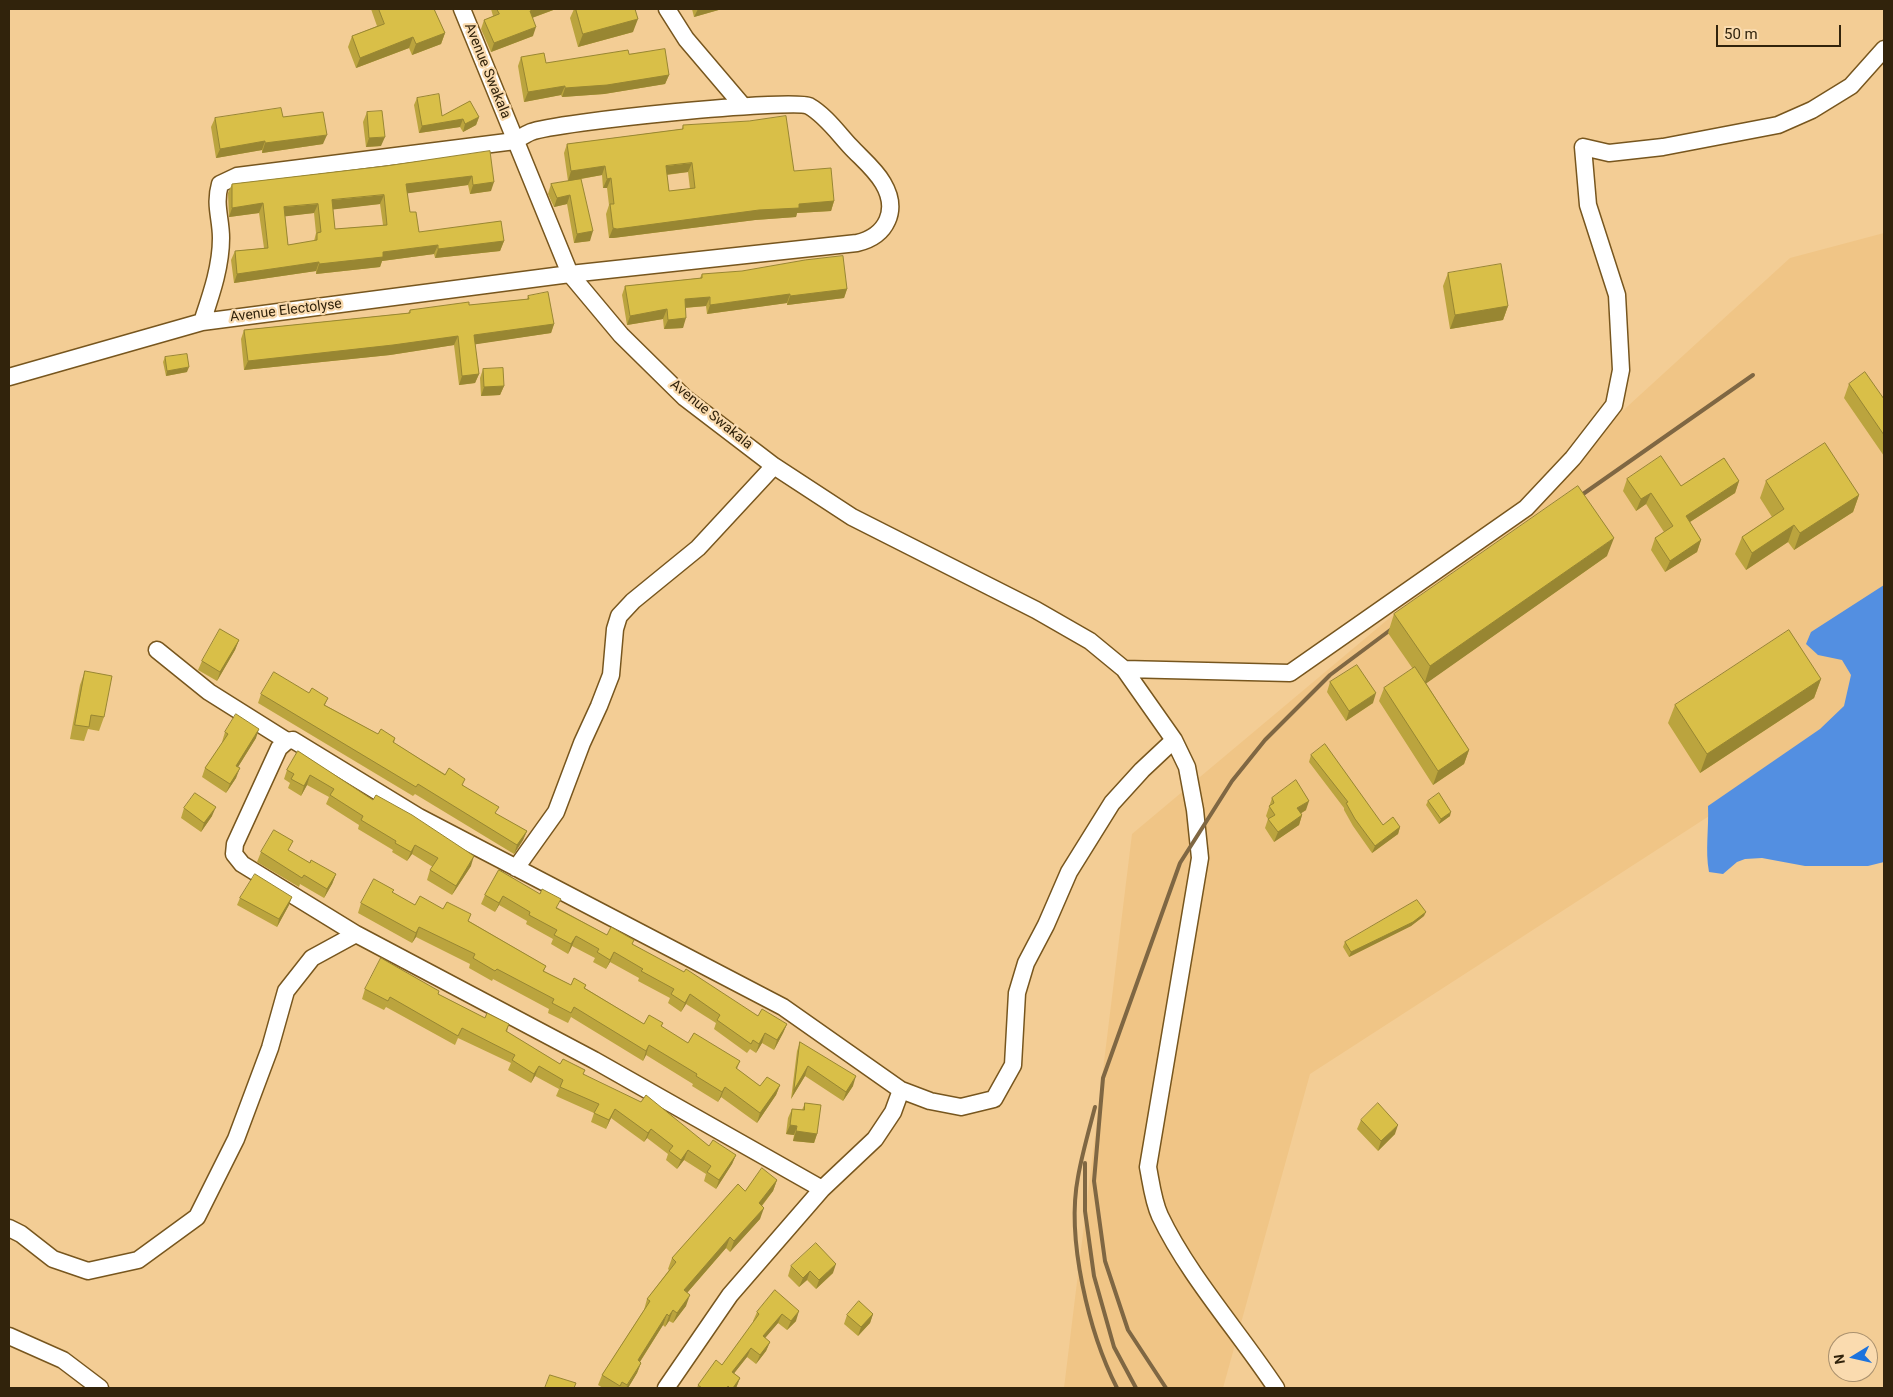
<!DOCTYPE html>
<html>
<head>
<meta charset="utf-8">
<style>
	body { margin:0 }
	#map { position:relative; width:1893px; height:1397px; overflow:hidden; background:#f3cd95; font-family:Roboto,sans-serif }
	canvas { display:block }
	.frame { position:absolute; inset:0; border:10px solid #31230c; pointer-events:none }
	.north { position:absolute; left:1828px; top:1332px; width:50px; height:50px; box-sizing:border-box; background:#fadbaf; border:1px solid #aa916e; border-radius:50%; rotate:261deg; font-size:14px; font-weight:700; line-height:20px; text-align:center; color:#31230c }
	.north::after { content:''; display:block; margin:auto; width:18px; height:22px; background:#1d73dd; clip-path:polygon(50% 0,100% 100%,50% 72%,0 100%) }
	.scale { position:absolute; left:1716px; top:25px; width:125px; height:22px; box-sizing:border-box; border:2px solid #31230c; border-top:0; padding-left:6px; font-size:15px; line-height:18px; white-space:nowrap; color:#31230c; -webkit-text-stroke:4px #fadbaf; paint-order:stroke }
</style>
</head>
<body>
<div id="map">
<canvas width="1893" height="1397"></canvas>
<div class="frame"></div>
<div class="north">N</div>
<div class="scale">50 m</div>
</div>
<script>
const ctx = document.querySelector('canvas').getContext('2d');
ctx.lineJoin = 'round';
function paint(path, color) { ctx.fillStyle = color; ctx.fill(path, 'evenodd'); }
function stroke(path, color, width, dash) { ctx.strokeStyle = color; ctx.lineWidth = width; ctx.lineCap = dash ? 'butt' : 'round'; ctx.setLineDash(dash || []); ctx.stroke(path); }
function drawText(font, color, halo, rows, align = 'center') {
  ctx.font = font + ' Roboto,sans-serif'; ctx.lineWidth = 4.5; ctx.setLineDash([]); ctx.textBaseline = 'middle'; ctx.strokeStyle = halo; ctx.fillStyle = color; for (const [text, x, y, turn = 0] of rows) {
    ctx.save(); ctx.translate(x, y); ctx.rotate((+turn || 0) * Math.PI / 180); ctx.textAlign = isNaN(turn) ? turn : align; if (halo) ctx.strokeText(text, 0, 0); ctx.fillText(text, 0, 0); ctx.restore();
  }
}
paint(new Path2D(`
	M1884,233V703L1310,1074L1223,1388H1064L1132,834L1467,553L1790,258Z`), '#f0c586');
paint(new Path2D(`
	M1884,585V862L1868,866H1805L1762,858L1745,859L1737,862L1723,874L1709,872C1705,850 1709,829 1708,806L1820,729L1844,706L1851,675L1842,660L1818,655L1806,644L1811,632Z`), '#538fe1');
const minor = new Path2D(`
	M462,9L570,274L621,335L685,398L774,466L852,517L1036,610L1090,641L1124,669L1174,740L1187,767L1195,810L1200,858L1148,1167C1151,1182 1153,1201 1160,1216C1188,1275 1239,1332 1276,1388
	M667,9L686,39L743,106
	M9,377L202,322L570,274L857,243C887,236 899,210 883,183C875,169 860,157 850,146C838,133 825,115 809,106C793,98 556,122 531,132C526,134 520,138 515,141L237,176L220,184C214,205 221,218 221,238C221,267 211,295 202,322
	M157,650L209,692L287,741L293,740L419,817L783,1007L901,1090L930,1101L961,1107L994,1099L1013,1065L1017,993L1026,963L1046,925L1069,872L1112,803L1142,770L1174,740
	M1124,669L1290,673L1526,508L1573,458L1614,405L1621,370L1617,295L1588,205L1583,147L1609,153L1663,147L1778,125L1812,110L1851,86L1884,49
	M287,741L279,748L235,844L234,854L242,864L356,934L594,1060L822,1189
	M516,868L556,812L582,743L599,706L611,675L615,629L619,616L633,601L698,548L774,466
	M9,1228L21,1234L53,1259L88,1271L138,1260L197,1217L236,1139L270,1048L286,991L312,958L356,934
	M9,1336L63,1360L100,1388
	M666,1388L730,1295L822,1189L875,1139L893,1112L901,1090`);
stroke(minor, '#77561e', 19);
stroke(minor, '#fff', 16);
stroke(new Path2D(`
	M1573,501L1753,375
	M1095,1107C1089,1130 1082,1154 1078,1177C1066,1239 1089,1333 1117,1388
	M1085,1163V1211L1094,1276L1114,1347L1136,1388
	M1166,1388L1128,1330L1105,1261L1094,1181L1103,1078L1180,863L1232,781L1265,740L1330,675L1401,622`), '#7f6743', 4);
paint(new Path2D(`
	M371,9H434L445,33L441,44L412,55L409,48L356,68L348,47L352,36L377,26Z
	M491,9H556L532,18L533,36L491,52L481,29L484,20L493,16Z
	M574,9H635L633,32L578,47L570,18Z
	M692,9H722L694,17Z
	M629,54L669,75L665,84L604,94L562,97L561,95L524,102L518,66L521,57L546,63Z
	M417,98L442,116L479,117L476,125L463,132L460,127L419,133L414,105Z
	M367,112L381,146L366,147L363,122Z
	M283,117L323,144L262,153V150L216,158L211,127L215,118Z
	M683,125L794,171L834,201L831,211L797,213L796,217L755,220L613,238H609L606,214L609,205L607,188H603L602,175L581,179L590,241L574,243L567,204L554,207L548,194L551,184L568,181L564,153L567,144L682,129ZM688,172L690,189L669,191L667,175Z
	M490,151L491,191L470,194L468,185L407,193L410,212L419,232L504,241L500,251L435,258L434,254L382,261L380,267L316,274V271L234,283L231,260L235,251L264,248L259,213L229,217L228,193L232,184L386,166ZM380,204L383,225L335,229L333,209ZM314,213L316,233L314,241L288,245L285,216Z
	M1448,273L1508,306L1503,320L1450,329L1443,286Z
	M702,274L847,289L844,298L787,305V303L707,314L706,306L685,308L683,328L664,329L663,319L627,325L622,295L625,286L700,278Z
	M528,296L554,324L551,333L475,344L479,374L475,383L459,385L454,345L390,355L244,370L241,339L244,330L408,313L410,310L469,305L527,299Z
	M165,357L187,372L166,376L163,362Z
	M483,369L504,386L500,395L481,396L480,378Z
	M1849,384L1884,399V456L1844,398Z
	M1627,479L1681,486L1739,481L1735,493L1690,522L1701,540L1697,552L1665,572L1651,550L1655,538L1664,532L1646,504L1636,511L1623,491Z
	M1766,481L1859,495L1853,512L1794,550L1788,542L1746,570L1735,554L1742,537L1772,517L1760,498Z
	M1607,556L1426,683L1469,750L1464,764L1433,785L1379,701L1384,688L1413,669L1388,633L1394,614Z
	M239,640L235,650L217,681L198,670L202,661Z
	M85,671L104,717L99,731L88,729L84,741L70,739L80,685Z
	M1821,679L1814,698L1700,773L1668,723L1675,705Z
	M1330,682L1373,703L1346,721L1327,692Z
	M309,693L328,698L325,705L378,734L395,738L394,743L463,785L496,814L527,831L523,840L514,854L415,794L413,796L258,703L261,694Z
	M225,732L256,738L238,767L236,778L226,793L202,777L205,768L223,742H222Z
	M298,751L471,866L452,895L427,880L430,870L433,867L412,854L407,861L392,852L393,850L358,829L359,825L326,804L329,797L307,785L301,796L288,788L290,783L284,779L287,770Z
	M1311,755L1383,825L1400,827L1398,834L1372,853L1353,826L1344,810V808L1309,762Z
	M1272,798L1306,810L1301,813L1302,815L1299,825L1274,842L1265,828L1268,819L1266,816Z
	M1428,801L1450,816L1439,824L1426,805Z
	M184,808L212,816L201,832L181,818Z
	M290,851L310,863L336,874L332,884L324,898L300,884L299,887L257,862L261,852Z
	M499,870L558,908L607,935L632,944L758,1016L787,1024L783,1033L774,1050L762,1043L756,1053L750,1049L747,1053L714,1029L716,1023L686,1004L681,1012L668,1003L670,998L638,981L639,978L610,962L606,969L593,962L595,958L572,946L568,954L551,944L553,939L526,924L527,921L499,905L495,912L481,904L485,895Z
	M394,890L392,893L415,905L443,909L469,921L546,966L544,971L571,985H586L585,988L644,1024L663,1023L661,1027L688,1043L740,1061L737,1069L760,1086L780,1085L776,1095L757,1123L721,1097L718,1102L692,1086L693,1084L646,1055L643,1061L571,1017L568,1023L548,1013L549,1009L493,979L492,981L469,968L470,964L416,937L412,943L358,913L361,903Z
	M240,898L289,905L277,927L237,905Z
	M1424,916L1411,926L1349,957L1343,947L1345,942Z
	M365,989L438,994L485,1018L509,1024L507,1032L560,1064L583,1074L709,1146L736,1155L732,1164L716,1189L704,1181L706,1174L684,1160L677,1169L666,1160L668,1154L647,1138L644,1142L611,1118L606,1129L591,1122L594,1113L556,1096L559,1089L535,1076L531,1083L508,1070L511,1063L458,1038L455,1045L386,1007L384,1010L362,999Z
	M800,1042L853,1086L843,1101L805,1076L791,1099L797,1051Z
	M805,1103L817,1134L814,1143L793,1141L794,1135L786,1134L788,1118L792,1109L802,1110Z
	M1361,1120L1395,1134L1378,1151L1357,1129Z
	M777,1180L773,1191L762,1206L760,1219L730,1252L726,1248L687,1293L686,1306L673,1323L669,1321L665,1327L663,1325L640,1362L641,1363L637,1373L628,1388H603L598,1385L602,1375L644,1310L647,1299L669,1270L668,1269L672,1258L745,1191Z
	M791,1266L833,1273L816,1289L807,1280L799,1287L788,1276Z
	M775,1290L796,1321L787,1330L778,1323L765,1338L770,1342L766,1351L756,1364L747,1357L734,1373L740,1378L736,1388H697L698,1385L722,1365L754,1322L753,1321L757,1312Z
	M873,1314L870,1323L858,1336L844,1324L847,1315Z`), '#bba43e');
paint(new Path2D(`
	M536,9H556L526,20L530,11Z
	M698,9H722L694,17Z
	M638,19L633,32L578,47L583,34Z
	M536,27L533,36L491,52L494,43Z
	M445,33L441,44L412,55L416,44Z
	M413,37L409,48L356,68L360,58Z
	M669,75L665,84L604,94L562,97L565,88Z
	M565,86L561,95L524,102L528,92Z
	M479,117L476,125L463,132L465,124Z
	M463,119L460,127L419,133L422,126Z
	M327,135L323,144L262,153L265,143Z
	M385,137L381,146L366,147L369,138Z
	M265,141L262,150L216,158L220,149Z
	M692,163L688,172L663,175L666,166Z
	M605,166L602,175L568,181L571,171Z
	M472,176L468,185L403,194L406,184Z
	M611,178L607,188H603L607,179Z
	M494,182L491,191L470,194L473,185Z
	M384,195L380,204L329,210L332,200Z
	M570,195L567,204L554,207L557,198Z
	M834,201L831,211L797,213L796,217L755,220L613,238H609L613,228L799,204Z
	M263,203L259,213L229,217L232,208Z
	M318,204L314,213L280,217L284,207Z
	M593,231L590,241L574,243L577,234Z
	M504,241L500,251L435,258L438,249Z
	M438,245L434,254L382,261L380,267L316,274L319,264L383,252Z
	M319,262L316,271L234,283L237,274Z
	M847,289L844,298L787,305L790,296Z
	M790,294L787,303L707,314L710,305Z
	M710,297L706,306L681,308L685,299Z
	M1508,306L1503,320L1450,329L1455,315Z
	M667,309L663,319L627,325L630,316Z
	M686,318L683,328L664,329L668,320Z
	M554,324L551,333L471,345L474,335Z
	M458,336L454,345L390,355L244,370L248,361Z
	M189,367L187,372L166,376L167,371Z
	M479,374L475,383L459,385L462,376Z
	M504,386L500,395L481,396L484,387Z
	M1739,481L1735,493L1682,527L1686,516Z
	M1651,493L1646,504L1636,511L1641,499Z
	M1859,495L1853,512L1794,550L1800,533Z
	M1794,525L1788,542L1746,570L1752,553Z
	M1614,538L1607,556L1424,685L1430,666Z
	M1701,540L1697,552L1665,572L1670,561Z
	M239,640L235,650L217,681L220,672Z
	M1821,679L1814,698L1700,773L1707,754Z
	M1376,693L1373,703L1346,721L1349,711Z
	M259,729L256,738L233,775L236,766Z
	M1469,750L1464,764L1433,785L1438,771Z
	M240,768L236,778L226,793L230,784Z
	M310,775L307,785L301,796L304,786Z
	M1309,801L1306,810L1294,818L1297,808Z
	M216,807L212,816L201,832L204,823Z
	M1451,812L1450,816L1439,824L1441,819Z
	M1302,815L1299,825L1274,842L1278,832Z
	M1400,827L1398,834L1372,853L1375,846Z
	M527,831L523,840L514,854L517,845Z
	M415,845L412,854L407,861L411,852Z
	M474,856L471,866L452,895L456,886Z
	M336,874L332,884L324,898L327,889Z
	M503,896L499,905L495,912L499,903Z
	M292,897L289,905L277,927L279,919Z
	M1426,912L1424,916L1411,926L1349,957L1351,952Z
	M419,927L416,937L412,943L416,933Z
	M576,936L572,946L568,954L571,944Z
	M614,952L610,962L606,969L610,960Z
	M690,994L686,1004L681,1012L685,1003Z
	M787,1024L783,1033L774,1050L777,1040Z
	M765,1033L762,1043L756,1053L759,1044Z
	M649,1045L646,1055L643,1061L646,1051Z
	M539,1066L535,1076L531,1083L534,1074Z
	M808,1066L805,1076L791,1099L794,1090Z
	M856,1076L853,1086L843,1101L846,1092Z
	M780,1085L776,1095L757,1123L760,1113Z
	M725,1087L721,1097L718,1102L722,1092Z
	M615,1109L611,1118L606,1129L609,1120Z
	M790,1125L797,1126L794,1135L786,1134Z
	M1398,1125L1395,1134L1378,1151L1381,1141Z
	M651,1129L647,1138L644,1142L648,1133Z
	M796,1131L817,1134L814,1143L793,1141Z
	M688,1150L684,1160L677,1169L681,1160Z
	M736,1155L732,1164L716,1189L719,1180Z
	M777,1180L773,1191L755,1214L759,1203Z
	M764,1208L760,1219L730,1252L734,1241Z
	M730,1237L726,1248L680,1301L684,1290Z
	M836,1264L833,1273L816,1289L819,1280Z
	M810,1271L807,1280L799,1287L803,1278Z
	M690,1295L686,1306L673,1323L677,1313Z
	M673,1310L669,1321L665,1327L669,1316Z
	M799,1311L796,1321L787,1330L791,1321Z
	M667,1314L663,1325L634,1371L638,1360Z
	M782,1314L778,1323L759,1345L763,1336Z
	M873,1314L870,1323L858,1336L861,1327Z
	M770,1342L766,1351L756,1364L760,1355Z
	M751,1348L747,1357L728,1381L732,1372Z
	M641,1363L637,1373L628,1388H626Z
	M740,1378L736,1388H733Z`), '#988632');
const building = new Path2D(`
	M379,9H434L445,33L416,44L413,37L360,58L352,36L384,24Z
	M497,9H536L530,11L536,27L494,43L484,20L499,14Z
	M576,9H635L638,19L583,34Z
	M665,49L669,75L607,85L565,88V86L528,92L521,57L544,53L546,63L628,50L629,54Z
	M439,94L442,116L470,101L479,117L465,124L463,119L422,126L417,98Z
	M281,108L283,117L323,112L327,135L265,143V141L220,149L215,118Z
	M382,111L385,137L369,138L367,112Z
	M786,116L794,171L831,168L834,201L799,204V208L759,210L617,229L613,228L610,204H614L611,178L607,179L605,166L571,171L567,144L683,129V125L749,121ZM692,163L695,188L669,191L666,166Z
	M490,151L494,182L473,185L472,176L406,184L410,212H416L419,232L501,221L504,241L438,249V245L383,252V257L319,264V262L237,274L235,251L268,248L263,203L232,208V184L386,166ZM384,195L387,225L335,229L332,200ZM318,204L321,232L317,233V240L288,245L284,207Z
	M581,179L593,231L577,234L570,195L557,198L551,184Z
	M843,256L847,289L790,296V294L710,305V297L685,299L686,318L668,320L667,309L630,316L625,286L702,278V274L742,271L805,260Z
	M1501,264L1508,306L1455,315L1448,273Z
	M548,292L554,324L474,335L479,374L462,376L458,336L393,345L248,361L244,330L410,313V310L469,302V305L529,299L528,296Z
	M187,354L189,367L167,371L165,357Z
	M503,368L504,386L484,387L483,369Z
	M1865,372L1884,399V435L1849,384Z
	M1825,443L1859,495L1800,533L1794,525L1752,553L1742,537L1784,509L1766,481Z
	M1661,456L1681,486L1724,458L1739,481L1686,516L1701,540L1670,561L1655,538L1673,526L1651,493L1641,499L1627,479Z
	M1578,486L1614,538L1430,666L1394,614Z
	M220,629L239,640L220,672L202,661Z
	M1789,630L1821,679L1707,754L1675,705Z
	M1357,665L1376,693L1349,711L1330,682Z
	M1415,667L1469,750L1438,771L1384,688Z
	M85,671L112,676L104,717L91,715L89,727L75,725Z
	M274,672L309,693L312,688L328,698L324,705L378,734L381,729L395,738L393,742L445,775L449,768L465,779L462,785L499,807L495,813L527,831L517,845L418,784L416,787L261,694Z
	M236,714L259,729L236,766L240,768L230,784L205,768L228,734L225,732Z
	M1325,744L1383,825L1393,817L1400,827L1375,846L1355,819L1346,803L1348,802L1311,755Z
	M298,751L373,800L376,795L412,815L474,856L456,886L430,870L438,858L415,845L411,852L395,843L396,841L361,820L363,816L330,795L334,789L310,775L304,786L291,779L294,774L287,770Z
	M1296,780L1309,801L1297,808L1302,815L1278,832L1268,819L1275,815L1269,806L1274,803L1272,798Z
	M195,793L216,807L204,823L184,808Z
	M1439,793L1451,812L1441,819L1428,801Z
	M274,830L293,841L288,850L310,863L311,860L336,874L327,889L304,875L302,878L261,852Z
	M499,870L540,894L542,889L561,899L556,908L607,935L611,927L634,940L632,944L684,972L686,969L758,1016L762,1009L787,1024L777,1040L765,1033L759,1044L753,1040L751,1044L717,1020L720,1015L690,994L685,1003L671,994L674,989L641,971L643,969L614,952L610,960L597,952L599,949L576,936L571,944L554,935L557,930L529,915L530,912L503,896L499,903L485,895Z
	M255,874L292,897L279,919L240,898Z
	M374,879L394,890L392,892L415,905L420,896L443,909L447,902L471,914L468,921L546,966L543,971L571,985L574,978L586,985L584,988L644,1024L649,1015L663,1023L661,1026L688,1043L694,1033L740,1061L736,1068L760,1086L767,1077L780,1085L760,1113L725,1087L722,1092L696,1076L697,1074L649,1045L646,1051L574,1007L571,1013L552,1003L554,999L497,969L495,971L473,958L475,954L419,927L416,933L361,903Z
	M1417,900L1426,912L1413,922L1351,952L1345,942Z
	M381,958L439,991L438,994L485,1018L487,1013L509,1024L506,1031L560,1064L563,1059L585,1070L583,1074L641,1102L646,1095L709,1146L713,1140L736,1155L719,1180L707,1172L711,1166L688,1150L681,1160L669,1151L673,1146L651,1129L648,1133L615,1109L609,1120L594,1113L599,1104L560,1087L563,1080L539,1066L534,1074L512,1060L515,1055L462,1028L458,1036L390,997L388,1001L365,989Z
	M800,1042L856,1076L846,1092L808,1066L794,1090Z
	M805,1103L821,1105L817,1134L796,1131L797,1126L790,1125L792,1109L804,1110Z
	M1378,1103L1398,1125L1381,1141L1361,1120Z
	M762,1168L777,1180L759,1203L764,1208L734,1241L730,1237L684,1290L690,1295L677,1313L673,1310L669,1316L667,1314L638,1360L641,1363L627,1385L622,1382L620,1386L602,1375L650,1301L647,1299L676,1262L672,1258L738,1184L745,1191Z
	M816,1243L836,1264L819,1280L810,1271L803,1278L791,1266Z
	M775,1290L799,1311L791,1321L782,1314L763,1336L770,1342L760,1355L751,1348L732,1372L740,1378L733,1388H730L728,1386L727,1388H702L698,1385L716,1360L722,1365L759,1314L757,1312Z
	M859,1301L873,1314L861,1327L847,1315Z
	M550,1375L576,1383L574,1388H545Z`);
paint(building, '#d9bf48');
stroke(building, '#988632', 1);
drawText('14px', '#31230c', '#fadbaf', [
	["Avenue Swakala",487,71,68],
	["Avenue Electolyse",286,311,-7],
	["Avenue Swakala",711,415,39]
]);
</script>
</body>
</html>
